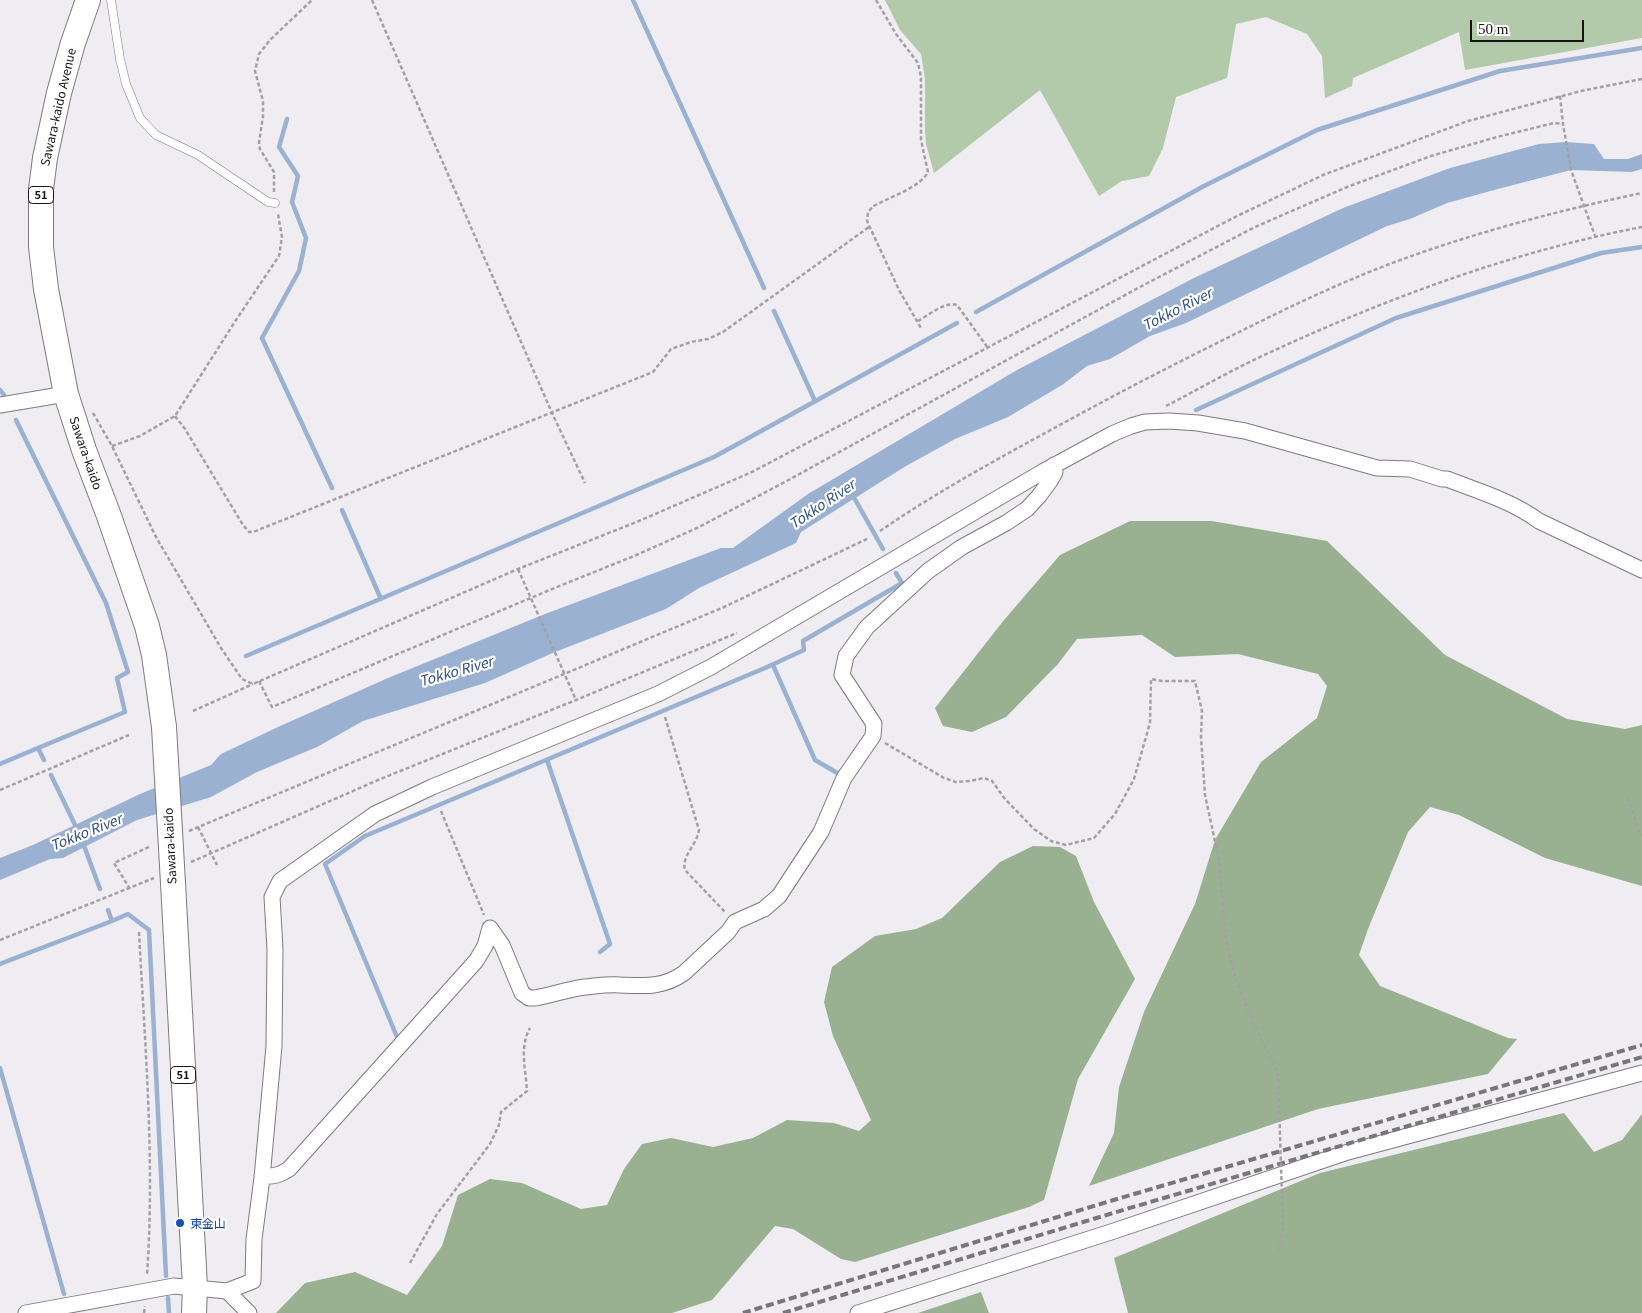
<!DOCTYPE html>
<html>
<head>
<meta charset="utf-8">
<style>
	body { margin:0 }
	#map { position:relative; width:1642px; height:1313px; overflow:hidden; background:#efecf2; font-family:Georgia,serif }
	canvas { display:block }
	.scale { position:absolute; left:1470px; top:20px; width:114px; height:22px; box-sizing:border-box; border:2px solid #161416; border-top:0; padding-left:6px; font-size:15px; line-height:18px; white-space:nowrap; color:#161416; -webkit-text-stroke:4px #fff; paint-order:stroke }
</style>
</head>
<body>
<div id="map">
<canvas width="1642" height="1313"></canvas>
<div class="scale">50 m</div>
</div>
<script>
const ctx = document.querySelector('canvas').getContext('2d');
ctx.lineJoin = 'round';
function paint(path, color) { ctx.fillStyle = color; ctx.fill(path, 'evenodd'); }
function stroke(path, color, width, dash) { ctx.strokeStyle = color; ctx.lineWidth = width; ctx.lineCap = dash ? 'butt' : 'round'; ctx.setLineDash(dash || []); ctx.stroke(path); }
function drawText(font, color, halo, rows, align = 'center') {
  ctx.font = font + ' Georgia,"Noto Sans JP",serif'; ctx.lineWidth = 4.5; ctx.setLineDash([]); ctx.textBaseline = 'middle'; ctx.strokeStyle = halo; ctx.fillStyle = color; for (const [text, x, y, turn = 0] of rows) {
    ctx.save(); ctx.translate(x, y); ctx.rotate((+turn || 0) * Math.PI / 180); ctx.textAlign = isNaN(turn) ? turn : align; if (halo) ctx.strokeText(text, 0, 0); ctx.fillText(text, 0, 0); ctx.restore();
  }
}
paint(new Path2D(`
	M885,0H1642V38L1465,70L1459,32L1353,78L1352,86L1325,98L1322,56L1307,34L1266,17L1236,24L1227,78L1176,97L1163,148L1149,176L1122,181L1099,196L1040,90L934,173L926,144L925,130V79L921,54L900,30Z`), '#b2c9aa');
paint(new Path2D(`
	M1130,521H1212L1327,541L1445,655L1567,719L1625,729L1642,725V886L1545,858L1459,815L1430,807L1408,832L1368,929L1359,955L1380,986L1508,1038L1517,1039L1488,1074L1318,1109L1089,1186L1114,1133L1119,1087L1144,1012L1195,904L1215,840L1261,762L1317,718L1327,686L1318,674L1238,654L1175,657L1142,635L1077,639L1058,664L1006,717L972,732L943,726L935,708L1004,620L1060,555Z
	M1033,846L1060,847L1076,856L1094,902L1135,979L1078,1079L1044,1200L1029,1207L855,1262L841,1259L793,1229L775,1226L712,1300L672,1313H276L305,1283L355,1272L407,1295L442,1246L458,1195L490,1179L522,1183L581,1209L607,1205L624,1169L642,1144L671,1138L713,1147L753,1138L787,1120L834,1123L859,1131L871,1120L833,1036L824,1002L832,967L875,936L916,929L942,918L1000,862Z
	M1564,1113L1594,1152L1622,1140L1642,1114V1313H1128L1114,1258L1320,1173Z
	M981,1292L989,1313H918Z`), '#99b190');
paint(new Path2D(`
	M1566,142L1594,144L1604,159H1628L1642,154V169L1632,172L1571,170L1498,189L1447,203L1410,219L1387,226L1186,323L1150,336L1110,359L1087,366L1062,385L1008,417L955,439L906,466L801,532L796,543L699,588L666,609L555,652L485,683L363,721L317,747L257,772L211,797L137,820L63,858L50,859L0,880V858L33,845L140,794L211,765L221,754L278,727L388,678L545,614L721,548H733L808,494L1017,370L1194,278L1343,208L1450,168L1539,144Z`), '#9ab1d2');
stroke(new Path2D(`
	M633,0L764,288
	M287,119L279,147L298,176L292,202L306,238L299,271L262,338L332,488
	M774,311L815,401
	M976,312L1204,186L1317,130L1500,71L1642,48
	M0,390L4,395
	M1196,410L1396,318L1601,253L1642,247
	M16,420L106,603L128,672L117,678L125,712L38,748L44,760
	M852,494L883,549
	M342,510L381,599
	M246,656L714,457L957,323
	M773,665L815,760L839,774
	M547,760L610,944L600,952
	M0,764L38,748
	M51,775L77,829
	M83,843L100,889
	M108,910L112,921L128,914L149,930L166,1276
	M0,964L112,921
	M397,1037L325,864L365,836L765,668L804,650L803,641L902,583L896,573
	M0,1068L64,1294
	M168,1298L169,1313`), '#9ab1d2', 4.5);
const service = new Path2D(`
	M111,0L120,59L126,84L140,118L156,135L198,155L268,202L275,203`);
const minor = new Path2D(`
	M0,405L66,394
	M262,1176C273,1177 280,1175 289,1169L476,961L485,946L490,928L502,945L522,993L529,998H535C552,995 568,989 585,987C596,986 609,984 620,985C644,986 663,988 684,973L728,932L735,922L764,909L779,896L821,832L844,778L873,736L874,724L842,675L846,656L867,627L928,571L962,547L1006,523L1027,509L1039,496L1050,481L1055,472L1054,465
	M227,1291L249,1313
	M26,1313L174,1286L227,1291L253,1281L254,1239L262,1178L274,1046L275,949L272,897L280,881L375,814L432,787L658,694L711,667L1044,471L1112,434L1131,426L1145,422L1169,421L1198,423L1245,431L1377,468L1410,469L1442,479H1447C1478,491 1512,501 1539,521L1642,570
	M858,1313L1114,1231L1348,1152L1642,1073`);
const trunk = new Path2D(`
	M88,0L73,43L59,93L45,158L41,189V247L46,289L66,394L84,450L109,516L147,626L154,655L164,727
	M173,883L195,1287L194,1313`);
stroke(service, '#7d7a7f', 9);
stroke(minor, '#7d7a7f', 17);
stroke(trunk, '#7d7a7f', 26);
stroke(new Path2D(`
	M372,0L552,413L585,483
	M876,0L896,34L918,63L921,77V140L928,172C920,188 887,198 872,207L868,213L867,221L899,290L921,328
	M1560,96L1563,124L1571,170L1595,236
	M274,192V172L260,149L259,143L263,116V101L255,71L259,54L270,40L312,0
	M918,321C929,315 945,301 957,305L988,348
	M1166,406C1197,390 1228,372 1260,357C1382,300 1510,252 1642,227
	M93,413L112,446L156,537L221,648L242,679L253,684L518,569L639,521L752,472L1233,218L1323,175L1468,121L1581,91L1642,79
	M175,416L185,429L243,525L249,532H253L653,372L671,349L691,342L708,339L723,332L869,227
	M112,446L140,436L175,416L236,320L279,256L282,237L278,214
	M880,531C947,485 1020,447 1091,408C1132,386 1173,365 1215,344C1271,316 1327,288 1387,265C1469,234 1556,211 1642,193
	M518,569L576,700
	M259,681L272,707L552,589L634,556L697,528L783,483L1138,288L1255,227L1347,187L1431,156L1497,137L1554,123L1563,124
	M193,711L253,684
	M665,717L699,830C697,845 681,856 685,870L725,912
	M885,743L944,778L956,782L970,781L984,778L992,781L1005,799L1034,829L1051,841L1066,845L1094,838L1115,814L1134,779L1150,723L1151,679L1162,681H1195L1202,711L1201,737L1205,795L1219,860L1226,941L1235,977L1249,1014L1278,1072
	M0,790L129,735
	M1628,798L1640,834L1642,835
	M441,811L484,915
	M198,827L217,865
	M189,831L724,607L869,538
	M191,862L378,780L576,700L737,633
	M130,889L114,863L151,846
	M139,932C145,1046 155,1161 147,1275
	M0,940L154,878
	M410,1263L437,1214L490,1144L499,1125L501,1112L527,1091C526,1071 519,1047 530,1028
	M144,1313L145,1306`), '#a3a0a5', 2.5, [4, 2.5]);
stroke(service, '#fff', 8);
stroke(minor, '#fff', 15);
stroke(trunk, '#fff', 24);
stroke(new Path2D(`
	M743,1313L1107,1202L1642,1045
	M783,1313L1113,1213L1642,1057`), '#79767a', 4, [8, 4]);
const trunkBridge = new Path2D(`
	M164,727L173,883`);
stroke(trunkBridge, '#7d7a7f', 26, []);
stroke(new Path2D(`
	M1278,1251L1283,1229L1278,1072`), '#a3a0a5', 2.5, [4, 2.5]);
stroke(trunkBridge, '#fff', 24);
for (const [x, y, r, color] of [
	[180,1223,5,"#1a4fb4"]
]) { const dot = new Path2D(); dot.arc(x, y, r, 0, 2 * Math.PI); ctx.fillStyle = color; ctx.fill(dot); stroke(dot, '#fff', 2); }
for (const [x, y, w] of [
	[41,195,25],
	[183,1075,25]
]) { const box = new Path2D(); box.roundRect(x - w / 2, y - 8.5, w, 17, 4); ctx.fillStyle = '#fff'; ctx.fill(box); stroke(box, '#161416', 1); }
drawText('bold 11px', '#161416', null, [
	["51",41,195],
	["51",183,1075]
]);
drawText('12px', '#161416', '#fff', [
	["Sawara-kaido Avenue",58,107,-77],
	["Sawara-kaido",86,453,71],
	["Sawara-kaido",170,846,-93]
]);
drawText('12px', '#164399', '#fff', [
	["東金山",190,1223]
], 'left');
drawText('italic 14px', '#30507d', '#fff', [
	["Tokko River",1177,309,-27],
	["Tokko River",822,504,-34],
	["Tokko River",456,671,-16],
	["Tokko River",86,832,-22]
]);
</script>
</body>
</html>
